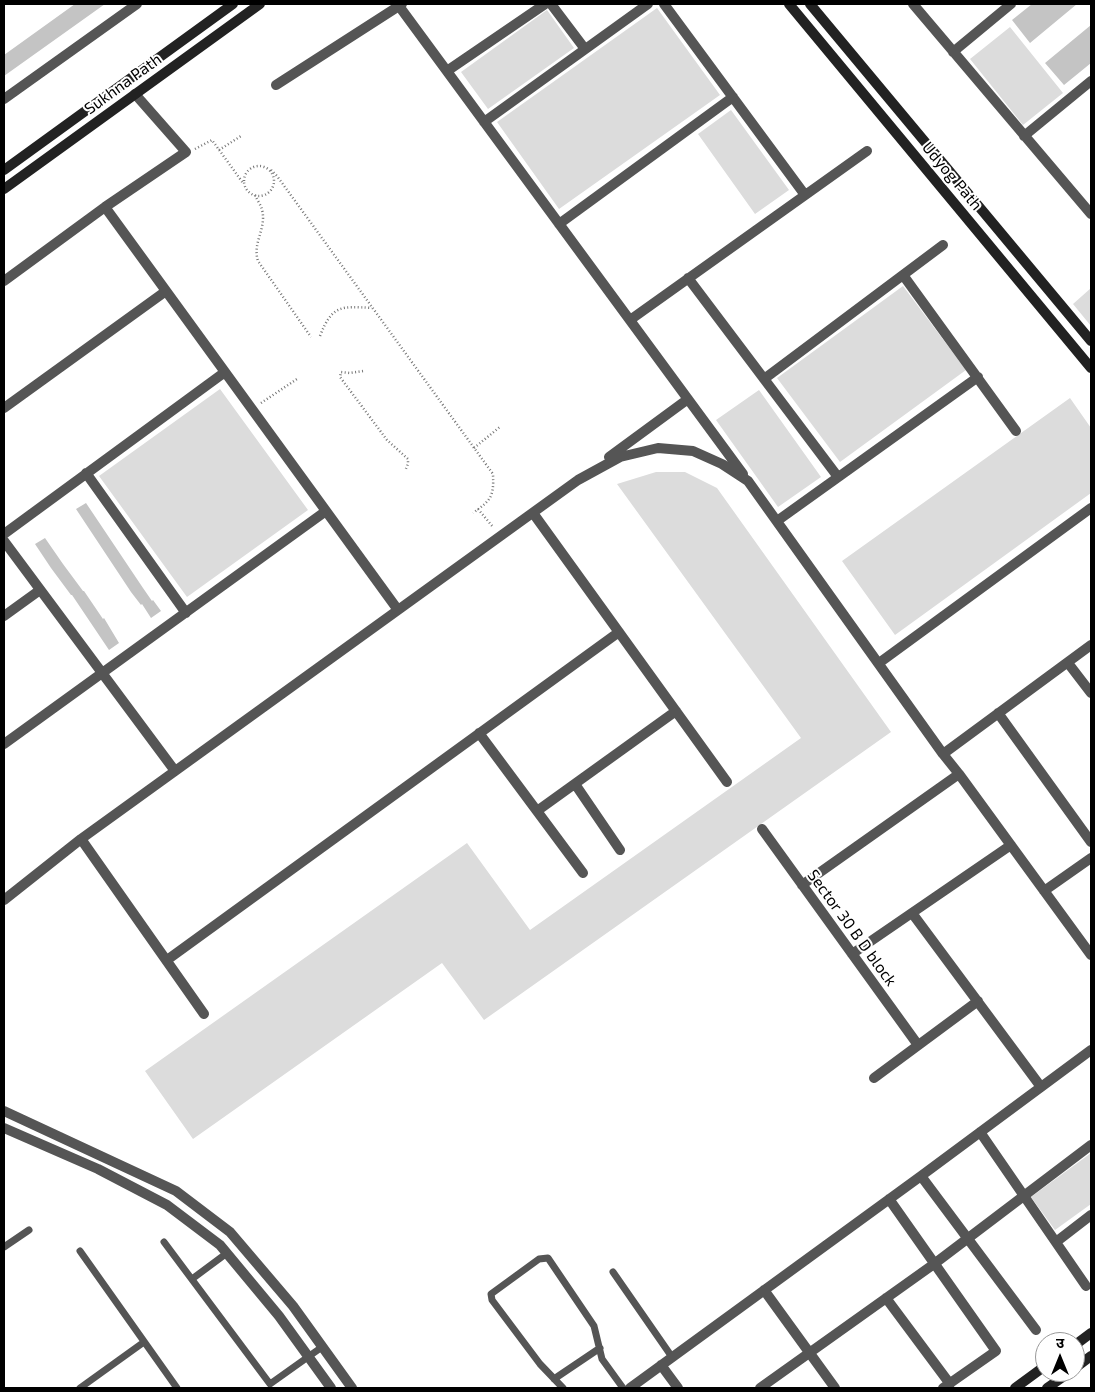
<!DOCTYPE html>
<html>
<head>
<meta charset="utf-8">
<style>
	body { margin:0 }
	#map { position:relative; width:1095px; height:1392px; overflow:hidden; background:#fff; font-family:"Exo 2","Noto Sans Devanagari",sans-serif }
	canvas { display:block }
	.frame { position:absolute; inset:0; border:5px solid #000; pointer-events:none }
	.north { position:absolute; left:1035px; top:1332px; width:50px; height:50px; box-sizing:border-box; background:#fff; border:1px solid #999; border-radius:50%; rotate:0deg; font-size:14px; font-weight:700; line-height:20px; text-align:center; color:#000 }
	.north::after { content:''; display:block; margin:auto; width:18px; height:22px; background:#000; clip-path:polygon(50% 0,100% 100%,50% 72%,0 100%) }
</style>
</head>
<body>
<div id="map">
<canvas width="1095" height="1392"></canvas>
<div class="frame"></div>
<div class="north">उ</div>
</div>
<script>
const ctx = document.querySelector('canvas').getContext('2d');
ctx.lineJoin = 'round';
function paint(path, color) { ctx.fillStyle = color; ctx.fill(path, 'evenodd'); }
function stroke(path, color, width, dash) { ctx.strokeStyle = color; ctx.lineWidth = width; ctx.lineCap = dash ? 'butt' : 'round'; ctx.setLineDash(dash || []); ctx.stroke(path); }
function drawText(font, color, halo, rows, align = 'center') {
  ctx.font = font + ' "Exo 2",sans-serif'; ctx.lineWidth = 4; ctx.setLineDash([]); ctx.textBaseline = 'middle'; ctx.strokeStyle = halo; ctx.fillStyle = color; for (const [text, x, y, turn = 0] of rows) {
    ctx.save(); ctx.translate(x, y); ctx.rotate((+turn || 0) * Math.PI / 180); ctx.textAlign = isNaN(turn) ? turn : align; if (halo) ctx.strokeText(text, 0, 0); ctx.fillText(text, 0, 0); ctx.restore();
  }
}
paint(new Path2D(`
	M657,8L720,95L559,209L497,122Z
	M547,10L574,48L488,109L461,72Z
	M1010,27L1063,93L1023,125L970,59Z
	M731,110L789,190L755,214L698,134Z
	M903,286L966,370L840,462L777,378Z
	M1091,288V326L1073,304Z
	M220,389L308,510L187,597L99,476Z
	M759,390L821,477L778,507L716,420Z
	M1070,398L1091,428V493L895,635L842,561Z
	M656,472H685L717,488L891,732L484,1020L442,963L193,1139L145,1071L467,843L530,930L801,738L617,484Z
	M1091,1153V1204L1055,1230L1031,1197Z`), '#dcdcdc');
paint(new Path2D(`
	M75,4H105L4,76V55Z
	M1032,4H1077L1030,43L1012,20Z
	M1091,25V63L1064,85L1045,63Z
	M86,503L143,588L152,601L153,600L161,611L151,618L142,604L141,605L131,592L76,509Z
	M45,538L63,564L83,591H84L103,619L104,618L119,643L109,650L72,595H71L51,568L35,544Z`), '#c4c4c4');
stroke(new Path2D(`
	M195,149L212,140L243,183
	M219,150L241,136
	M244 181a15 15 0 1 1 30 0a15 15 0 1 1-30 0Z
	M271,170L277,176L493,474C494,497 491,500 473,513
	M255,195C257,200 261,205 262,210C267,228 252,243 258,261L311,337
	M320,336C332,305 341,306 372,308
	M363,371L350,373L341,372L340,377L387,440L408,459V464L405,471
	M261,403L297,379
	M474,448L501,426
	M478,509L493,527`), '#777', 2.5, [1, 2.5]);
stroke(new Path2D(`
	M164,1242L270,1384L322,1347
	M4,1247L29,1230
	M80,1251L177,1388
	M613,1272L672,1357
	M192,1279L227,1253
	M554,1379L600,1348
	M80,1388L144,1342
	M563,1388L540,1364L492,1300L491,1294L539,1259L548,1258L594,1326L602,1359L623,1388`), '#555', 7);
stroke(new Path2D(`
	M551,4L585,49
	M664,4L805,195
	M913,4L1091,214
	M399,6L743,474
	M953,52L1011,4
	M447,71L545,4
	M276,85L402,4
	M4,99L137,4
	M484,122L648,4
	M1024,136L1091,81
	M105,207L398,610
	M559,224L733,97
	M903,275L1016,431
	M688,278L838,477
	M4,281L105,207L186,152L135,94
	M630,320L867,151
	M764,379L943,245
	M4,408L166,291
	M609,457L688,399
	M86,473L186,613
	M533,513L727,782
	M777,521L978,377
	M4,534L225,372
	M4,541L175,771
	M4,616L40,590
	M879,663L1091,508
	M1068,663L1091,693
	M998,713L1091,842
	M479,733L583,873
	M4,744L326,511
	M943,754L1091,645
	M575,784L620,850
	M537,811L676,711
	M762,829L918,1045
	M81,839L204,1014
	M802,885L959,774
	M1044,891L1091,858
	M4,900L81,839L578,480L620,457L658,448L693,451L722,464L748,481L943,754L959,774L1091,955
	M912,913L1041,1087
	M852,954L1011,845
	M167,960L619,632
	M874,1078L978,1001
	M980,1132L1086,1286
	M921,1176L1036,1330
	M889,1199L996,1351L943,1388
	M1056,1242L1091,1215
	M764,1290L835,1388
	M886,1298L950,1384
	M661,1365L678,1388
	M630,1388L921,1176L1091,1050
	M760,1388L934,1264L1091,1145`), '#555', 10);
stroke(new Path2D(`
	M4,1111L176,1191L230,1232L293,1306L352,1388
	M4,1128L98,1169L167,1205L220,1245L279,1316L331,1388`), '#555', 10);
stroke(new Path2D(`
	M789,4L1091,368
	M810,4L1091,341
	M4,170L233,4
	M4,189L260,4
	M1075,1345L1091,1333
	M1075,1368L1091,1356
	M1015,1388L1045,1366
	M1047,1388L1070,1372`), '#222', 10);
drawText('16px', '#000', '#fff', [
	["Sukhna Path",123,84,-36],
	["Udyog Path",952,176,50],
	["Sector 30 B D block",852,928,54]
]);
</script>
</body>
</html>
